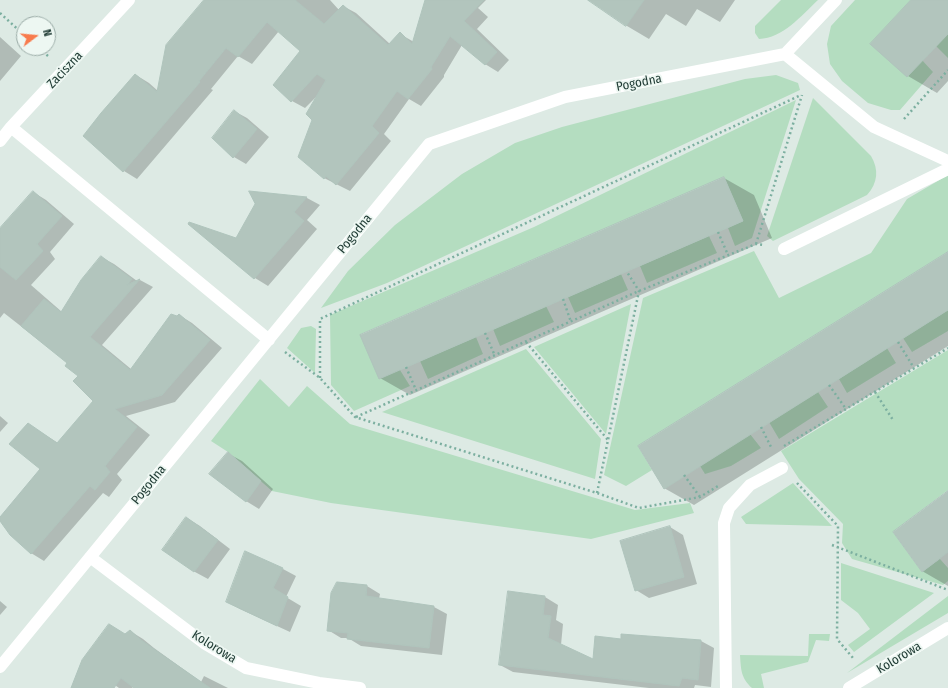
<!DOCTYPE html>
<html>
<head>
<meta charset="utf-8">
<style>
	body { margin:0 }
	#map { position:relative; width:948px; height:688px; overflow:hidden; background:#ddeae4; font-family:"Fira Sans Condensed",sans-serif }
	canvas { display:block }
	.north { position:absolute; left:16px; top:16px; width:40px; height:40px; box-sizing:border-box; background:#edf7f2; border:1px solid #9aaba6; border-radius:50%; rotate:74deg; font-size:11px; font-weight:700; line-height:16px; text-align:center; color:#1e3a33 }
	.north::after { content:''; display:block; margin:auto; width:14px; height:18px; background:#f87b4d; clip-path:polygon(50% 0,100% 100%,50% 72%,0 100%) }
</style>
</head>
<body>
<div id="map">
<canvas width="948" height="688"></canvas>
<div class="north">N</div>
</div>
<script>
const ctx = document.querySelector('canvas').getContext('2d');
ctx.lineJoin = 'round';
function paint(path, color) { ctx.fillStyle = color; ctx.fill(path, 'evenodd'); }
function stroke(path, color, width, dash) { ctx.strokeStyle = color; ctx.lineWidth = width; ctx.lineCap = dash ? 'butt' : 'round'; ctx.setLineDash(dash || []); ctx.stroke(path); }
function drawText(font, color, halo, rows, align = 'center') {
  ctx.font = font + ' "Fira Sans Condensed",sans-serif'; ctx.lineWidth = 3.5; ctx.setLineDash([]); ctx.textBaseline = 'middle'; ctx.strokeStyle = halo; ctx.fillStyle = color; for (const [text, x, y, turn = 0] of rows) {
    ctx.save(); ctx.translate(x, y); ctx.rotate((+turn || 0) * Math.PI / 180); ctx.textAlign = isNaN(turn) ? turn : align; if (halo) ctx.strokeText(text, 0, 0); ctx.fillText(text, 0, 0); ctx.restore();
  }
}
paint(new Path2D(`
	M781,0H818C801,16 783,38 759,39L755,33V26Z
	M855,0H911L922,60L933,72L900,110H891L868,103L842,81L830,64L827,44L831,26Z
	M948,34V58L936,46Z
	M776,75L798,83L800,90L387,283L321,308L348,271L395,225L462,174L515,143L562,127L745,79Z
	M813,98L871,156C879,169 878,183 867,195L773,241L767,236Z
	M796,100L752,238L735,246L728,228L743,221L724,177L361,334L400,370L410,386L354,411L331,385L330,315L534,227Z
	M948,175V252L638,446L652,470L626,486L604,475L643,298L754,251L779,298L871,253L907,199Z
	M709,236L717,253L647,283L640,266Z
	M621,274L628,290L575,313L568,297Z
	M631,304L606,434L534,347Z
	M546,306L554,322L500,346L493,329Z
	M948,310V331L912,352L903,338Z
	M311,326L316,329L315,373L287,348L301,328Z
	M476,337L483,354L428,379L420,361Z
	M887,348L896,363L847,393L839,379Z
	M526,349L601,439L595,479L382,412Z
	M948,350V490L893,532L922,572L940,559L948,568V581L943,585L852,559L842,543L843,524L799,479L781,451Z
	M260,379L289,407L307,386L350,424L635,510L690,503L694,513L591,539L331,503L272,491L228,452L211,441Z
	M818,392L828,407L779,439L769,422Z
	M750,434L761,448L731,466L705,474L700,466Z
	M793,483L832,526L746,524L741,517Z
	M841,563L934,593L854,652L848,645L870,629L858,613L841,600Z
	M948,596V613L847,673Z
	M809,634H830L829,641L816,640L808,662L761,674L764,688H752C741,678 741,670 740,655L808,656Z`), '#b4ddc0');
paint(new Path2D(`
	M205,0H330L339,10L343,6L356,13L390,44L400,34L414,42L426,0H486L478,8L488,17L477,29L509,60L498,72L485,64L462,45L444,75V77L421,106L409,99L384,134L391,141L350,191L324,178L314,120L317,96L305,108L292,101L301,51L279,31L252,64L238,56L211,89L213,90L137,179L124,171L85,136L136,75L149,83L158,91Z
	M590,0H735L720,22L697,9L686,26L666,14L649,39L627,26Z
	M912,0H948V81L937,93L908,76Z
	M0,37L21,56L0,81Z
	M234,111L247,118L269,137L246,164L234,157L213,138Z
	M724,178L754,195L772,238L410,395L380,378Z
	M33,192L46,200L74,224L50,252L55,259L31,285L62,312L101,257L114,264L137,281L140,280L153,287L102,345L131,369L179,315L192,323L222,348L175,402L126,416L150,435L117,474L122,480L109,497L103,493L44,561L31,553L0,519L41,469L28,424L58,443L94,401L79,376L68,363L4,313L0,318V229Z
	M250,193L307,198L320,205L307,220L317,229L268,286L255,278L189,224L236,239L256,204Z
	M948,253V346L694,505L664,488Z
	M0,416L8,423L0,432Z
	M229,454L242,461L273,489L259,509L246,501Z
	M948,491V586L922,571Z
	M187,518L200,526L230,549L208,579L195,572L164,549Z
	M670,527L683,535L697,584L649,598L636,590Z
	M246,553L283,569L296,576L286,597L301,606L290,632L240,609L227,602Z
	M367,586L380,594L379,599L434,607L447,614L442,655L361,646L348,638H341L328,630Z
	M545,597L558,605L556,620L563,624L561,645L594,661L621,640L701,641L714,648L711,687L695,685L694,688H649L513,672L500,665Z
	M0,601L7,607L0,615Z
	M130,631L143,639L154,648L201,682L204,676L228,688H136L134,686L132,688H119L82,662Z`), '#0003');
const building = new Path2D(`
	M204,0H295L324,24L343,5L388,45L400,32L412,44L425,0H484L464,21L497,52L485,65L450,36L431,67L432,69L408,99L397,91L372,126L379,133L336,185L326,176L324,179L298,157L312,120L306,114L326,80L317,74L291,102L273,85L300,51L267,22L238,57L226,48L199,81L200,82L123,172L83,136L101,113L135,74L157,92L166,45Z
	M588,0H644L626,26Z
	M911,0H948V34L907,77L870,44Z
	M234,110L257,129L233,158L212,138Z
	M724,177L743,221L379,379L360,335Z
	M33,191L62,216L37,244L43,251L16,280L0,267V228Z
	M249,191L307,197L294,212L304,221L254,279L188,224L189,222L236,238L255,204Z
	M948,252V310L664,489L638,446Z
	M101,256L132,279L127,285L140,279L90,337L130,370L171,314L177,316L179,314L210,340L162,395L115,409L137,427L105,466L110,472L95,490L90,486L31,554L10,535L0,521V517L40,469L9,444L28,423L57,443L93,401L73,381L78,376L65,366L67,363L21,326L44,299L61,312L81,280Z
	M228,452L261,481L246,502L209,474Z
	M948,491V552L922,572L893,532Z
	M186,517L218,540L194,572L162,550Z
	M670,526L684,577L635,591L620,541Z
	M245,551L283,568L273,588L288,597L277,626L226,602Z
	M337,582L367,585L366,596L434,606L429,648L347,639L348,633L327,631L331,593Z
	M508,591L545,596L543,615L551,616L548,638L593,659L595,636L621,639V634L701,640L698,680L682,678L679,686L499,665Z
	M109,624L125,634L130,630L141,640L210,688H134L121,678L114,688H71L82,660Z`);
paint(building, '#b2c5bd');
stroke(building, '#afc4bc', 1);
stroke(new Path2D(`
	M0,13L24,35
	M39,48L48,56
	M904,119L948,70
	M718,232L728,255
	M756,244L802,95
	M563,299L571,322
	M485,333L495,356
	M526,342L608,440
	M898,342L914,368
	M285,352L320,378L355,417L597,493L639,508L700,497L718,486
	M406,367L416,390
	M320,378V319L801,95
	M829,385L846,409
	M875,392L893,420
	M356,417L639,291L756,244L765,245
	M761,427L772,449
	M784,446L948,348
	M684,475L700,497
	M797,483L838,526L837,639L853,658
	M597,493L639,291L627,272
	M832,545L948,590`), '#7cafa0', 2.5, [2, 3]);
stroke(new Path2D(`
	M726,688L724,523L729,508L750,485L782,468`), '#fff', 12);
stroke(new Path2D(`
	M785,54L874,127L948,161
	M11,127L269,340
	M0,141L11,127L129,0
	M784,249L948,169
	M90,557L204,643L246,668L319,683L360,688
	M0,667L429,144L565,97L785,54L836,0
	M849,688L948,628`), '#fff', 12);
drawText('13px', '#1e3a33', '#edf7f2', [
	["Zaciszna",65,70,-47],
	["Pogodna",639,83,-11],
	["Pogodna",355,234,-51],
	["Pogodna",149,485,-51],
	["Kolorowa",214,647,32],
	["Kolorowa",899,658,-31]
]);
</script>
</body>
</html>
